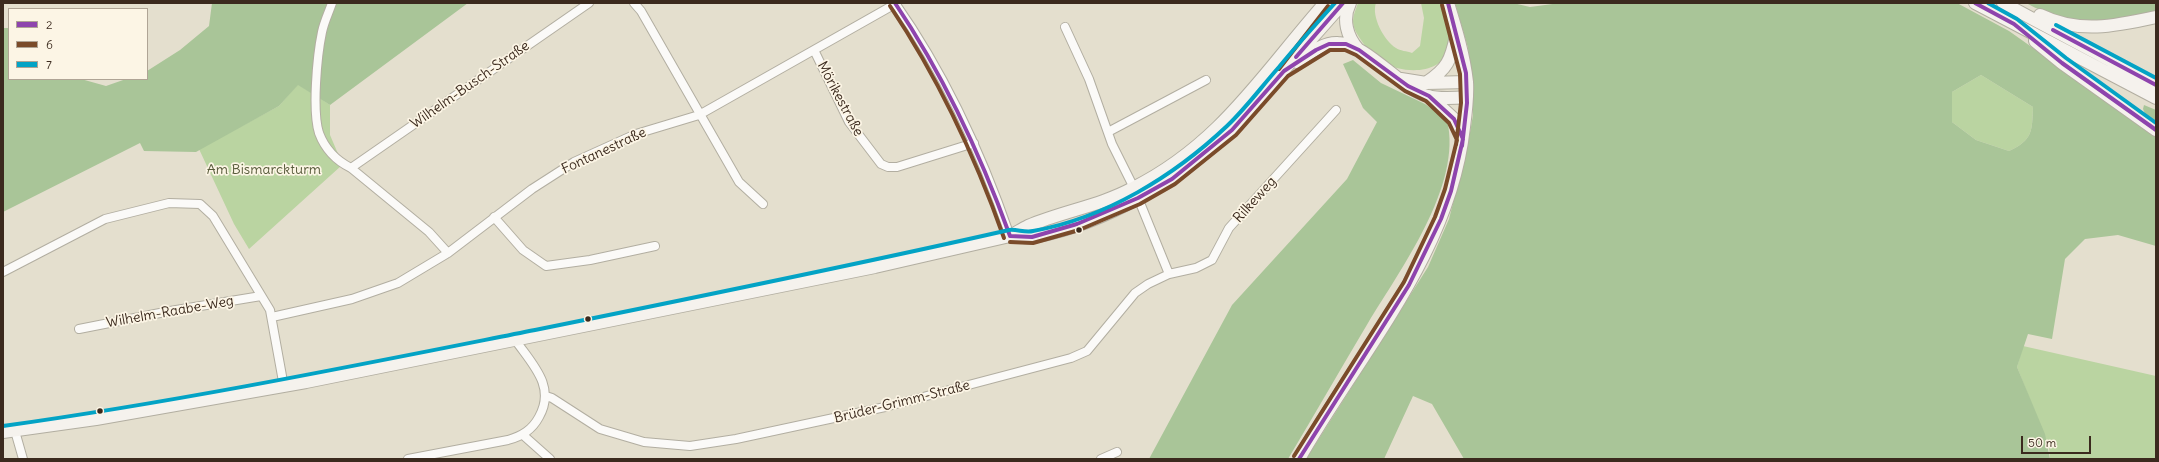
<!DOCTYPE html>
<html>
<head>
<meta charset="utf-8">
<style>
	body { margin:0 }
	#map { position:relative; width:2159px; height:462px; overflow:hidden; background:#e4dfce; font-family:Delius,sans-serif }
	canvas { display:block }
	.frame { position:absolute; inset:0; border:4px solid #3b2a1e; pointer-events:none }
	.legend { position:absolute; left:8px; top:8px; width:140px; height:72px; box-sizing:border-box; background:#fcf5e5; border:1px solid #afa495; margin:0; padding:5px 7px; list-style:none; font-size:12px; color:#3b2a1e }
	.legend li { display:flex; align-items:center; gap:8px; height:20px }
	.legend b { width:20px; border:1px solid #afa495 }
	.scale { position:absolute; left:2021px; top:436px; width:70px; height:18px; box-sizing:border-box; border:2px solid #3b2a1e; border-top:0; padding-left:5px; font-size:12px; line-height:14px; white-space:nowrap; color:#3b2a1e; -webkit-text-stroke:3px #fcf5e5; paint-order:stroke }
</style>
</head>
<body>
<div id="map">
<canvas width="2159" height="462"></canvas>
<div class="frame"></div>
<ul class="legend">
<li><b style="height:5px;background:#8e44ad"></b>2</li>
<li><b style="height:5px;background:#7a4b2a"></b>6</li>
<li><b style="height:5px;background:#03a3c5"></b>7</li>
</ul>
<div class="scale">50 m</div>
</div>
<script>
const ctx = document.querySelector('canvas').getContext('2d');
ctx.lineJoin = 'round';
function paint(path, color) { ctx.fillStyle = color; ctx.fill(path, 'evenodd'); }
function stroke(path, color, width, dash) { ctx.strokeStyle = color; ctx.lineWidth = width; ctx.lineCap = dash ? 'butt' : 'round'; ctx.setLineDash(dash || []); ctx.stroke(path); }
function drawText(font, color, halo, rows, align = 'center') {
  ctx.font = font + ' Delius,sans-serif'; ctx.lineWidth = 3.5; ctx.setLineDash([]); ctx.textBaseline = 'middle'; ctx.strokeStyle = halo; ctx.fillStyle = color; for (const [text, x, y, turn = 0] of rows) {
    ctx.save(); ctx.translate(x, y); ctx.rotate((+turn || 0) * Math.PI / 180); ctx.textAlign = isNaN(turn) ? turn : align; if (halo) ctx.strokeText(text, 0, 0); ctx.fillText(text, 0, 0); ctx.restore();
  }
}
paint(new Path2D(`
	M1358,3H1376C1371,16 1384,41 1396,48C1400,51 1407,51 1412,53L1420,46L1424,18L1421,3H1440C1445,16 1452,33 1449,47C1443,75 1404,74 1384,63C1375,59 1366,48 1361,40C1357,34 1353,28 1353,21C1353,15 1356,9 1358,3Z
	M1981,75L2033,107C2032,131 2033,140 2009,151L1976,140L1952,122V92Z
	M298,84L316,96L315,121L341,166L249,249L234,224L199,149L279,106Z
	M318,97L330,105V135L342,163L321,133Z
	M2023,346L2156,376V459H2050L2049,448L2017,367Z`), '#bad4a1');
paint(new Path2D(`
	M212,3H468L330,105L298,85L279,106L196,152L144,151L140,143L3,212V28H9V79H81L106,86L126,79H147V71L180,50L209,26Z
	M1455,3H1513L1530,7L1560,3H1957L2009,31L2156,135V246L2118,235L2085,239L2065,259L2052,339L2028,334L2017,367L2045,434L2050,459H1464L1432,404L1413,396L1384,459H1306L1428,267L1449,219L1468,144L1473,115L1468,48ZM1981,75L2033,107C2032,131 2033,140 2009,151L1976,140L1952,122V92Z
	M2026,3H2156V11C2108,23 2071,28 2026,3Z
	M1353,60L1381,83L1425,104L1447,120C1463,185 1400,270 1368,323C1341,368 1315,414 1288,459H1149L1232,305L1347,179L1377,122L1363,108L1343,64Z
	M2144,105L2156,110V124L2148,120L2143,109Z`), '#a9c598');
const street = new Path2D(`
	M332,3C329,12 324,22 322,32C317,56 312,111 319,133C325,149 337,161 351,168L429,232L448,253
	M634,3L641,11L739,182L763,204
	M895,3C945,74 982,155 1010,236
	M1065,27L1089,79L1112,144L1134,188L1169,274
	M814,50L849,122L881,164L888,167H897L974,143
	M1108,132L1206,80
	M351,168L589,3
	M494,217L523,250L546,266L590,260L655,246
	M3,272L105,219L169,203L200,204L213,216L270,310L284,387
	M272,317L352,299L398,283L448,253L532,189L574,162L636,134L699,115L897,3
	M79,329L170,311L261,296
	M546,396L552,398L600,429L644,442L690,446L736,439L885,407L1071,358L1087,351L1135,293L1148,284L1169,274L1196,268L1212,260L1229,228L1336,110
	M15,431L23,459
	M523,435L550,459
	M408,459L508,440C522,436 532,430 539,417C556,387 533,365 516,341
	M1101,459L1117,452`);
const secondary = new Path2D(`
	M1350,3C1342,19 1347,37 1358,49
	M1975,3L2156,98
	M2003,3L2156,85
	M2040,15C2079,34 2115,26 2156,17
	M2035,41L2062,63L2156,130
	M1297,62C1309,54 1323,42 1338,43C1367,44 1398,86 1427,96C1439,99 1455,98 1467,97
	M1401,79L1426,83L1467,82
	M1427,82C1447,69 1451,60 1456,36
	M1429,96L1454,119L1462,138
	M1010,236C1016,233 1022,229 1028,226C1063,211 1100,206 1133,188C1221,144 1263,73 1325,3
	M3,432L96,419L306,382L875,267L1010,236C1018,235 1026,239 1034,237C1107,223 1177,181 1231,130C1250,112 1266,91 1283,71C1303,48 1323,26 1343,3
	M1299,459C1360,352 1450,254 1464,127C1466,112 1468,97 1467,82C1464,55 1456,29 1448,3`);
stroke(street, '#b2aea1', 10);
stroke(secondary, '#b2aea1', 14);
stroke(street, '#fbfaf8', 8);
stroke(secondary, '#f5f2ed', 12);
stroke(new Path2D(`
	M895,3C944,76 980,153 1010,236
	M1448,3L1466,73L1467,103L1462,146
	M1975,3L2014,24L2062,63L2156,130
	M2053,30L2156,85
	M1296,57L1343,3
	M1010,236L1032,237L1077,224L1138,198L1172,179L1232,130L1284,71L1316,50L1329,44H1346L1359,50L1408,86L1429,96L1454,119L1463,139L1451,191L1441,219L1409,285L1299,459`), '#8e44ad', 4);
stroke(new Path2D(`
	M1442,5L1460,74L1461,103L1456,145
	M890,6C939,79 975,156 1004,238
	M1279,69L1328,6
	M1010,242L1033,243L1079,230L1140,204L1175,184L1236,135L1288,76L1330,50H1345L1356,55L1405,91L1426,101L1449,123L1457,140L1445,189L1435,217L1404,282L1294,456`), '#7a4b2a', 4);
stroke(new Path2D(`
	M1988,3L2017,19L2066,58L2156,123
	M2056,25L2156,78
	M3,426C182,401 358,365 535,330C693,298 851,266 1009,230C1017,229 1025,233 1033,231C1106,218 1174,176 1227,126C1246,108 1262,86 1279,67C1297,45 1316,24 1335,3`), '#03a3c5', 4);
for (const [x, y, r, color] of [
	[1079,230,3.5,"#3b2a1e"],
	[588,319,3.5,"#3b2a1e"],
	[100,411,3.5,"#3b2a1e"]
]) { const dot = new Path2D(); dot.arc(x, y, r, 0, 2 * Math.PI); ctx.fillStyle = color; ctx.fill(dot); stroke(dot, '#fcf5e5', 1.5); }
drawText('14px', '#3b2a1e', '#fcf5e5', [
	["Wilhelm-Busch-Straße",470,85,-35],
	["Mörikestraße",840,99,62],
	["Fontanestraße",604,151,-25],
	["Rilkeweg",1255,200,-48],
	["Wilhelm-Raabe-Weg",170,312,-10],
	["Brüder-Grimm-Straße",902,402,-14]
]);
drawText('14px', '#575a3a', '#fcf5e5', [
	["Am Bismarckturm",264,170]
]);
</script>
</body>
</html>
